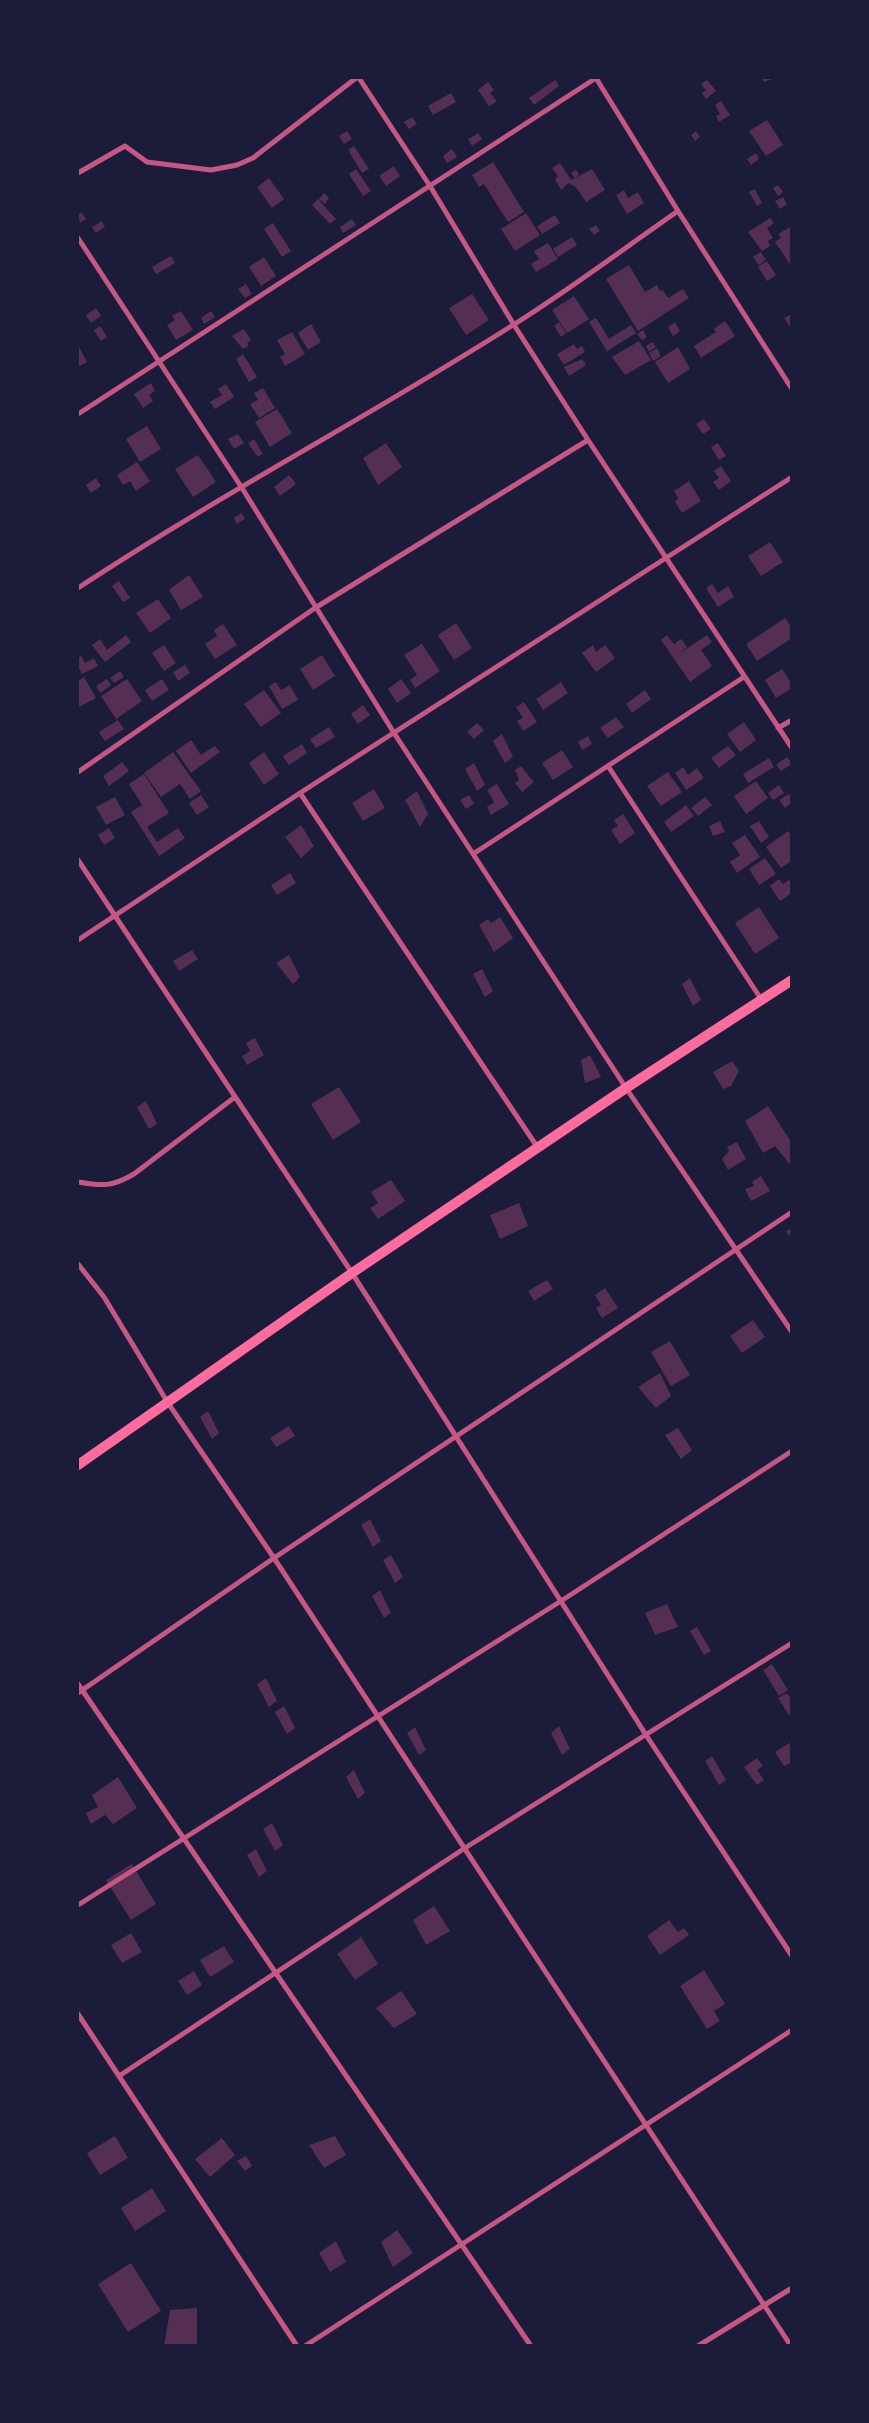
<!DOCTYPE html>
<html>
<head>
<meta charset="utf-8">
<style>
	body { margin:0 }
	#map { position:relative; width:869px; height:2423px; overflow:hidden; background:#1b1b3a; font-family:Montserrat,sans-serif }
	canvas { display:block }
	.frame { position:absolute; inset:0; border:79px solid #1b1b3a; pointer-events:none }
</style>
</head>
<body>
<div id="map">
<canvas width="869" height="2423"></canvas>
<div class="frame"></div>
</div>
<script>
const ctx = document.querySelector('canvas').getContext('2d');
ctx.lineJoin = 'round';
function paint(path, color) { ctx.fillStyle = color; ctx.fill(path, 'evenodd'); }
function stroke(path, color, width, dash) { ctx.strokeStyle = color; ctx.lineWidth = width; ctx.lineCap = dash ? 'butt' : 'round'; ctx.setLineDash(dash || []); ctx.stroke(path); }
paint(new Path2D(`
	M762,78H775L764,82Z
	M555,80L559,86L534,105L529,98Z
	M707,80L716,91L706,99L702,93L706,90L701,84Z
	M488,82L494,90L490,93L497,101L489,106L478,90Z
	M451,93L456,102L433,115L428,106Z
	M721,101L730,115L719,122L716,116L720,114L715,105Z
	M412,117L417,124L409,129L404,122Z
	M767,120L783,145L766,156L749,131Z
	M347,131L352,139L344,144L339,136Z
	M696,131L700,137L695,141L691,135Z
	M478,133L482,139L472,146L468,139Z
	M354,146L369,169L362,173L348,150Z
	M452,149L457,157L447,163L443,156Z
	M756,153L759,159L751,165L747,159Z
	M493,162L524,212L508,222L484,184L479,187L472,175Z
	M560,163L571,180L592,169L605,190L586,202L576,187L568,183L561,190L555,179L558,176L552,168Z
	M394,166L400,176L386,186L379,176Z
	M356,169L371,191L363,196L349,174Z
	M576,170L579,174L575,178L571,173Z
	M269,178L284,199L272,208L257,187Z
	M778,185L783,192L778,196L773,188Z
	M755,189L762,203L757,206L749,192Z
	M624,190L628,198L638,192L644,203L627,214L616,195Z
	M324,193L329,198L325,204L319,199Z
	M783,197L787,204L780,209L775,201Z
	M318,199L336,219L330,224L312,205Z
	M82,213L86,219L80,223L78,215Z
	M526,213L540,235L515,251L501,229Z
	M555,215L560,223L542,234L537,226Z
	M770,218L774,223L767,228L773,238L768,241L770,246L762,251L748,232Z
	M352,219L356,225L343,233L340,227Z
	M102,221L105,227L96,233L92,227Z
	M273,223L291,251L282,257L264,229Z
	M596,225L600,231L594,235L589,229Z
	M792,226V267L775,242L781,238L778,234Z
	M572,237L577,245L558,257L553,249Z
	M548,243L558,259L536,272L531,264L539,259L534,251Z
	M761,252L766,260L759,265L753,257Z
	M171,256L175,263L156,274L152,267Z
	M264,257L276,276L261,286L249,267Z
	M767,261L776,275L767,281L758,267Z
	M629,265L645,292L657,285L660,291L663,290L668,298L683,289L689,298L638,331L606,279Z
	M246,284L252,294L245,298L238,289Z
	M472,294L489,320L466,335L449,308Z
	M574,296L589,319L567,333L552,310Z
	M96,308L101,316L91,323L86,315Z
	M181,311L193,330L176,340L167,325L175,320L172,316Z
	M211,311L215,317L204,324L201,318Z
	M790,315L792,325L790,327L784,318Z
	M596,318L609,339L631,325L636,333L607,351L589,322Z
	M725,321L735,336L701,358L694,346L716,332L714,329Z
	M559,322L566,333L561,337L554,326Z
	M675,322L680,331L673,336L668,327Z
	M311,324L321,342L308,350L298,333Z
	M100,326L107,337L101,341L94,330Z
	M244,329L251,340L247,343L249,346L243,349L232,336Z
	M643,330L647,337L642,340L637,334Z
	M292,332L305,354L285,366L280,357L285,354L277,340Z
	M639,341L651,360L625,375L612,357Z
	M652,342L656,347L649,352L646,346Z
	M574,344L577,349L582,346L585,352L564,365L557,354Z
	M78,345L87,362L78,367Z
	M678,347L690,369L668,383L655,362Z
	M657,348L661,356L653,361L649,353Z
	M243,354L257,377L249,382L236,359Z
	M582,359L586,365L569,376L564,367Z
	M151,383L155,391L149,395L153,401L143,408L134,394Z
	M226,384L234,397L215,409L210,402L222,395L218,389Z
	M263,388L275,408L259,418L250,404L258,400L254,393Z
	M277,409L292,433L270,447L255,422Z
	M704,419L711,429L703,434L696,424Z
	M147,426L161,449L140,462L126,439Z
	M238,434L244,443L234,449L228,439Z
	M254,439L263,454L258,457L248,443Z
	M386,443L402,467L378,485L363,458Z
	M718,443L726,456L719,460L711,447Z
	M198,455L216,482L193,497L175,469Z
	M137,462L150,481L136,491L130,481L123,485L117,475Z
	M721,466L731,481L719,490L713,482L719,478L714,471Z
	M289,475L296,484L280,496L274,487Z
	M96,478L101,486L91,493L86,485Z
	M689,481L701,501L682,513L675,502L678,498L674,491Z
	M241,513L245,519L237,524L234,518Z
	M770,542L783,562L761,576L748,556Z
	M189,575L203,597L181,610L169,590Z
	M119,581L130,598L123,602L112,586Z
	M712,584L718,593L728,586L734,597L718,607L706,588Z
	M158,599L171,618L150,633L136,613Z
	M785,618L792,628V638L757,661L746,644Z
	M456,623L472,648L454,660L438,635Z
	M223,624L237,645L215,659L205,644L217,636L214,630Z
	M126,635L131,642L105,662L92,645L100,639L107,650Z
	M667,635L674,644L681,639L687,647L677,655L707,635L712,642L701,650L712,666L690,682L661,640Z
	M422,644L440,671L415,688L410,680L417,675L404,655Z
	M164,645L176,663L164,671L152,653Z
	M593,645L596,652L605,645L615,658L596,672L582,653Z
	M322,655L335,676L313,690L300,669Z
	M81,656L85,663L94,658L98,666L82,674L78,667V658Z
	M185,665L190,673L178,681L173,672Z
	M782,669L792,684V688L776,698L765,680Z
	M120,671L124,677L114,683L110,678Z
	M84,677L96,698L79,707L78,681Z
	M107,679L111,685L100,693L96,686Z
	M127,679L142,701L116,719L101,696Z
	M162,679L169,690L152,701L145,690Z
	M401,679L411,693L397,703L388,689Z
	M276,682L281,690L290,685L298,700L282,709L269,686Z
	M561,682L568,693L543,710L536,699Z
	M264,690L281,713L261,727L244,704Z
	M645,690L651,699L632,713L626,704Z
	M524,702L537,722L523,731L517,721L523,718L516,707Z
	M363,705L370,715L358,724L351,714Z
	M616,717L624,727L608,738L600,728Z
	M118,720L124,729L105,741L99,732Z
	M744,722L756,740L740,752L727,734Z
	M477,723L484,730L474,739L467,732Z
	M329,727L335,737L316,748L310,739Z
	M502,734L513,757L505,763L493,741Z
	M588,736L592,744L582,750L578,742Z
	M191,740L201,755L215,746L220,752L191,773L176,751Z
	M302,744L307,753L289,765L283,756Z
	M728,746L736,755L719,768L711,758Z
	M562,750L573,767L553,780L542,763Z
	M173,752L201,791L190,799L180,784L161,797L144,773Z
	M264,752L279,774L264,785L249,763Z
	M787,757L792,764L781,771L776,765Z
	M769,758L774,767L748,783L743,774Z
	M122,762L129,771L109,786L103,776Z
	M474,763L485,785L477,791L465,769Z
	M521,766L534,782L522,792L515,783L519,780L515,770Z
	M683,767L688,775L697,768L704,778L686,790L675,773Z
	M668,772L682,792L661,806L647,786Z
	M144,774L169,813L147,827L157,842L178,828L185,838L159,856L131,812L142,805L129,784Z
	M756,781L768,798L746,814L734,796Z
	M497,784L509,804L491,815L487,807L494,802L487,790Z
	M779,785L784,793L773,800L768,793Z
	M374,789L385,808L363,821L352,803Z
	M417,791L428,814L420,827L405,800Z
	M789,794L792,802L785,808L779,800Z
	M201,795L209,807L197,815L189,803Z
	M469,795L474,804L466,809L460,800Z
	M115,797L125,815L106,825L96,807Z
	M705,797L712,805L698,816L691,808Z
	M686,805L694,816L671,832L664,822Z
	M623,814L635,833L620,844L611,830L618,826L614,820Z
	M720,821L725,832L713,836L709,826Z
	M759,821L769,837L761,843L750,826Z
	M301,825L314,846L301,858L285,837Z
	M109,828L115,838L104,845L98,835Z
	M788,831L792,836V861L781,868L766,847Z
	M745,835L760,857L737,873L730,862L740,855L732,843Z
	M765,858L776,874L759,885L749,869Z
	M290,873L296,883L277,895L271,885Z
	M792,878V893L780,901L770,886L779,879L783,884Z
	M759,907L779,938L755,954L735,923Z
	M500,917L513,938L494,952L479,925L488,919L491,923Z
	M192,950L198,959L179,971L173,961Z
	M289,955L300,977L293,984L276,963Z
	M482,969L493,991L485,997L473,974Z
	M690,978L701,1000L693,1006L682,984Z
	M255,1038L264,1055L247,1065L242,1056L250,1051L246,1043Z
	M590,1055L601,1077L585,1083L581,1060Z
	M732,1061L739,1071L731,1086L723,1089L713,1072Z
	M339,1087L361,1122L333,1140L311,1104Z
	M146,1101L157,1124L149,1129L137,1107Z
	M768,1106L792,1143V1167L775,1146L763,1153L745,1121Z
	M737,1142L746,1159L728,1170L722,1159L729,1151L727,1147Z
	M761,1176L770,1191L751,1201L745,1189L754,1186L752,1182Z
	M391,1180L405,1201L378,1219L370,1208L378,1203L371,1192Z
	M519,1203L528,1226L500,1239L490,1215Z
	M792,1228V1240L786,1231Z
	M547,1280L553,1289L534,1301L528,1291Z
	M605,1288L618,1308L602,1318L596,1308L601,1305L595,1295Z
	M753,1320L765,1337L742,1353L730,1336Z
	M670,1341L690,1375L671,1386L651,1352Z
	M660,1373L671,1396L656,1408L638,1387Z
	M208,1411L219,1433L212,1439L200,1417Z
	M289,1426L295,1436L276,1447L270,1438Z
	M678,1428L692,1450L681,1459L665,1435Z
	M370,1519L381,1541L373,1547L361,1525Z
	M391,1555L403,1577L395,1583L383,1560Z
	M380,1590L391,1613L384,1618L372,1596Z
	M667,1604L678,1627L655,1635L645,1613Z
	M697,1627L711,1651L704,1655L690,1631Z
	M772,1664L788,1690L779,1696L763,1670Z
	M266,1678L277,1701L269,1707L257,1684Z
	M787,1693L792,1701V1714L789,1715L778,1698Z
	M284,1706L295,1728L287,1734L275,1712Z
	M559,1726L570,1749L562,1755L551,1733Z
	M415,1727L426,1750L419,1755L407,1733Z
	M791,1742L792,1762L784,1766L775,1752Z
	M712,1756L726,1780L719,1785L705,1761Z
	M757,1758L763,1766L757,1770L764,1780L757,1785L744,1767Z
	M354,1770L365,1793L358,1799L346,1777Z
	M118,1777L137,1808L113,1824L105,1815L91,1824L86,1813L98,1807L92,1795Z
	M272,1823L283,1845L275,1851L263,1829Z
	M256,1849L267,1871L259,1877L247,1855Z
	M132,1864L156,1904L131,1920L106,1880Z
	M434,1906L450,1931L426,1945L413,1920Z
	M669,1920L678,1932L684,1928L689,1935L660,1955L647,1936Z
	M131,1933L142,1952L122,1963L111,1945Z
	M361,1937L378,1964L355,1980L337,1954Z
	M224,1946L234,1962L210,1977L200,1960Z
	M704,1970L725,2004L714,2011L720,2021L707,2029L680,1986Z
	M194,1971L202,1985L187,1995L178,1981Z
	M401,1991L417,2014L394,2028L376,2008Z
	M115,2136L128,2158L100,2175L87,2153Z
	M335,2136L346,2155L324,2168L309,2145Z
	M222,2138L235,2155L210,2177L195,2159Z
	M246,2156L252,2166L245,2171L237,2161Z
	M152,2188L166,2211L135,2231L121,2208Z
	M397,2230L413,2253L393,2267L381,2242Z
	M336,2241L346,2262L330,2272L319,2253Z
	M131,2263L161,2311L128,2332L98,2284Z
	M197,2308V2346H164L170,2310Z`), '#542f53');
stroke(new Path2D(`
	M359,78L430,186L514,325L588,440L792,748
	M596,78L678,211L792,389
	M78,173L125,146L147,162L211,170L237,165L253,158L356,78
	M78,238L242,488L394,733L626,1088L792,1332
	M78,414L596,78
	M78,588C219,495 370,416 513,325C569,290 623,249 678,211
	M778,728L792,720
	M608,766L761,999
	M78,772L315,608L588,440
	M300,793L538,1148
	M473,854L744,677
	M78,860L352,1273L646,1735L792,1956
	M78,940L300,793L792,477
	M78,1182C102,1186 112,1187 134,1174L235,1097
	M78,1264L104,1297L168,1403L274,1558L791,2346
	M78,1684L531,2346
	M78,1693L274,1558L792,1212
	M78,1905L561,1601L792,1451
	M78,2014L297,2346
	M119,2076L465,1848L792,1643
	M305,2346L792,2030
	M698,2346L792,2288`), '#c65784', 5);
stroke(new Path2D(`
	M78,1465L352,1273L626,1088L792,980`), '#ff6b9d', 10);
</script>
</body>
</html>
